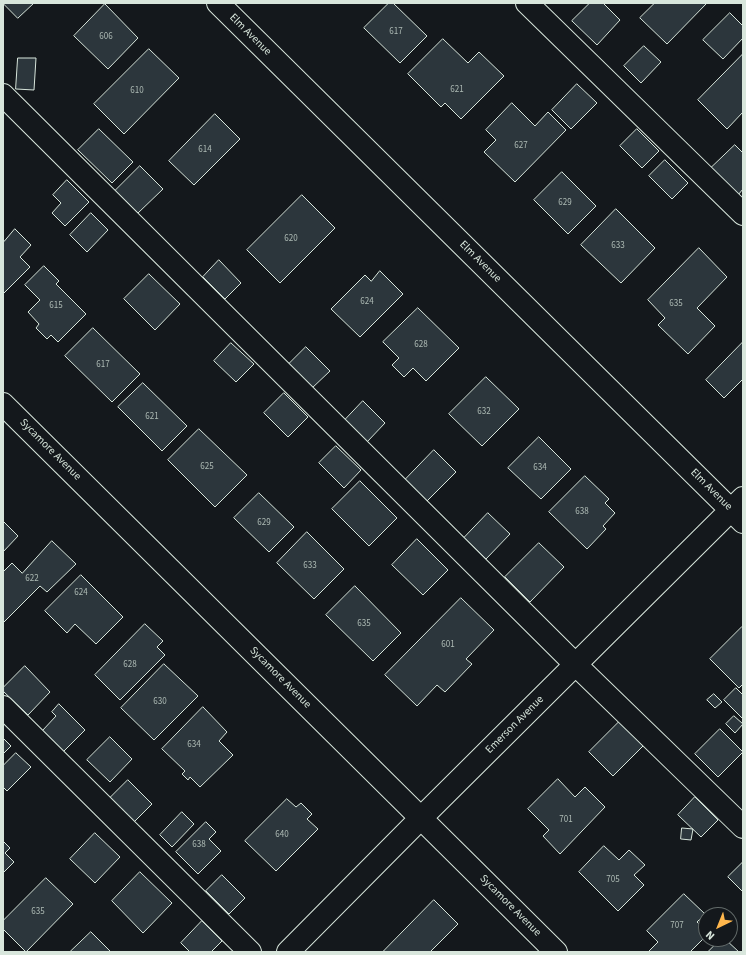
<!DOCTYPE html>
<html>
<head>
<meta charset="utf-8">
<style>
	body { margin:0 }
	#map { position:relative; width:746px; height:955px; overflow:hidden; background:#14181c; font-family:"Source Sans 3",sans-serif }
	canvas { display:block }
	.frame { position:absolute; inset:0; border:4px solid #d8e6dc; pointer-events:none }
	.north { position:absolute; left:698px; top:907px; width:40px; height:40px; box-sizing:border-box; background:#14181c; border:1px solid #626a69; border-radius:50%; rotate:223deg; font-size:11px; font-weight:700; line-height:16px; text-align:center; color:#d8e6dc }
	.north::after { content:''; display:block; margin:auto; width:14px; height:18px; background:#ffb74d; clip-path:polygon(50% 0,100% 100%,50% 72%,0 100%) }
</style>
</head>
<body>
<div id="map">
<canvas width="746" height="955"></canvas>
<div class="frame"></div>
<div class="north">N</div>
</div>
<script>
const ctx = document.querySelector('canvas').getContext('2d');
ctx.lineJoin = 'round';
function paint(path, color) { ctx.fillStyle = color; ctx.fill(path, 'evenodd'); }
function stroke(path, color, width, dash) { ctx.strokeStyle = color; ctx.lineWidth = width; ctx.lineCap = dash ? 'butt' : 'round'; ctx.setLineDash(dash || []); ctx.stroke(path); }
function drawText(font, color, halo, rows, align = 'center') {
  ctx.font = font + ' "Source Sans 3",sans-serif'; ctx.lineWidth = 3; ctx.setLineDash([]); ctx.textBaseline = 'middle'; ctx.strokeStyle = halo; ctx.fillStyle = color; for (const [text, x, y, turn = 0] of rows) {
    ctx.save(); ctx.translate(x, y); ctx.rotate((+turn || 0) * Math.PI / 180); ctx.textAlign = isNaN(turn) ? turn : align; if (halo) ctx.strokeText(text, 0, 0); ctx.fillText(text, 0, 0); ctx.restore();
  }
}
const building = new Path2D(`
	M3,3H34L18,18Z
	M389,3H393L427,36L400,63L364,28Z
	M590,3H603L620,20L597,45L572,21Z
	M655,3H707L667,44L640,18Z
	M105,4L138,38L108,69L74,36Z
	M730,13L743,26V38L723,59L703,40Z
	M443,39L468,63L479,52L504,76L461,119L445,103L441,107L408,74Z
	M644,46L661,62L641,83L624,66Z
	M149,49L179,78L124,134L94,104Z
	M743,54V112L727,129L698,100Z
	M18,58H36L34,90L16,89Z
	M577,84L597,103L571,129L552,110Z
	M512,103L535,126L548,112L566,130L515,182L484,152L496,140L486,130Z
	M215,114L240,139L194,185L169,161Z
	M99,129L133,162L112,183L78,150Z
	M637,129L659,151L642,168L620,146Z
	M735,145L743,153V189L738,195L711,168Z
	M665,160L688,183L672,199L649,176Z
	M140,166L163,189L138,213L115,191Z
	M562,172L596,206L568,234L534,200Z
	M67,180L89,202L65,226L52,213L61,203L53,195Z
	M302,195L335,228L280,283L247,250Z
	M616,209L655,248L621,283L581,245Z
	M91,213L108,230L87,252L70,235Z
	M15,229L31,245L20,257L30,267L3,294V239L4,241Z
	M699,248L727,277L697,308L715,326L688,354L658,325L665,318L648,300Z
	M219,260L241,283L225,299L203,277Z
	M44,266L59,281L56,284L86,314L58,342L51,335L47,339L36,328L39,324L28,312L40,300L25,285Z
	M380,271L403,294L360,337L331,309L365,275L371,281Z
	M149,274L180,304L155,330L124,299Z
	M418,308L459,348L426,381L413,368L404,377L392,365L399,358L383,342Z
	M93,328L140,374L112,402L65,356Z
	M743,342V379L724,398L706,380Z
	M231,343L254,364L236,382L214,361Z
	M306,347L330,371L311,389L288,365Z
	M486,377L519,409L482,446L449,414Z
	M143,383L187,426L162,451L118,407Z
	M284,393L308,417L288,437L264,413Z
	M363,401L385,423L367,442L345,420Z
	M199,429L247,475L215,507L168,460Z
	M539,437L571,469L541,499L508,468Z
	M336,446L361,470L344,488L319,463Z
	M434,450L456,472L427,501L405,480Z
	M585,476L609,499L605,503L615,513L603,526L606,529L587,549L549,512Z
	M360,481L397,518L369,546L332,509Z
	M259,493L294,527L269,552L234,518Z
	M488,513L510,534L486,559L464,538Z
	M3,521L18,536L3,552Z
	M307,532L344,569L314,599L277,563Z
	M417,539L448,570L423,595L392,565Z
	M52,541L76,564L47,592L40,586L3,623V572L12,563L22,573Z
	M539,543L564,567L530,602L505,577Z
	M81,575L123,617L96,644L75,624L67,633L45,611Z
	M355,586L401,633L373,661L326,615Z
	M461,598L494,630L466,659L472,664L445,692L437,685L417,706L385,675Z
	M145,624L163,641L157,647L165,655L120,700L95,675Z
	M742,627L743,628V684L739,688L710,659Z
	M164,664L198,696L154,740L121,708Z
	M25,666L50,692L28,715L3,691V688Z
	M736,688L743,695V719L724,700Z
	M714,694L722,702L715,708L707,700Z
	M59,704L85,730L63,752L42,731L56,716L52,712Z
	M203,707L227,732L219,741L233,755L200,787L190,777L188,780L182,774L185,771L162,749Z
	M734,716L743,724L735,733L726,724Z
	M619,722L643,746L613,776L589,752Z
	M720,729L743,752L718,777L695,754Z
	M110,737L132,759L110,782L87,760Z
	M3,738L11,746L3,754Z
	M16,753L31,767L7,791L3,787V766Z
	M558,779L575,797L585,787L605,807L560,854L543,836L549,830L528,809Z
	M128,780L152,804L134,822L110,798Z
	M695,797L718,820L701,837L678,815Z
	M287,799L296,807L301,803L312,814L307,819L318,829L276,871L245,841Z
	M182,812L194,824L172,847L160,835Z
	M206,822L216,832L209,839L221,851L198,874L176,852Z
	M682,828L693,829L691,840L681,839Z
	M95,833L120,857L95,883L70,859Z
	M3,841L10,848L5,853L14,862L3,873Z
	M604,846L619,860L629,850L645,865L634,875L644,885L618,911L579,872Z
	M743,862V892L728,877Z
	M140,872L172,903L143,933L112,901Z
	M222,875L245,898L229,914L206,891Z
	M46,878L73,904L26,952L3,929V921Z
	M684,894L705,914L697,922L706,931V936L690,952H649V951L658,942L647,931Z
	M434,900L458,924L430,952H386L384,951Z
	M202,921L222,941L211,952H190L181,943Z
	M91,932L111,952H70Z
	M721,939H725L739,952H708Z`);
paint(building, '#2c363c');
stroke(building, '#d8e6dc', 1);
const minor = new Path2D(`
	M218,3L743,522
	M527,3L743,214
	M3,95L576,665L743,827
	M3,404L556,952
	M3,707L250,952
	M288,952L421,818L743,498`);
stroke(minor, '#d8e6dc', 24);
stroke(minor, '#14181c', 22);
drawText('9px', '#adbab4', null, [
	["617",396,32],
	["606",106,37],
	["621",457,90],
	["610",137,91],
	["627",521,146],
	["614",205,150],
	["629",565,203],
	["620",291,239],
	["633",618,246],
	["624",367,302],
	["635",676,304],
	["615",56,306],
	["628",421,345],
	["617",103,365],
	["632",484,412],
	["621",152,417],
	["625",207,467],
	["634",540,468],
	["638",582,512],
	["629",264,523],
	["633",310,566],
	["622",32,579],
	["624",81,593],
	["635",364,624],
	["601",448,645],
	["628",130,665],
	["630",160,702],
	["634",194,745],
	["701",566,820],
	["640",282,835],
	["638",199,845],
	["705",613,880],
	["635",38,912],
	["707",677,926]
]);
drawText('11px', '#d8e6dc', '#14181c', [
	["Elm Avenue",250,35,45],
	["Elm Avenue",480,262,45],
	["Sycamore Avenue",50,450,45],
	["Elm Avenue",711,490,45],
	["Sycamore Avenue",280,678,45],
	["Emerson Avenue",515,725,-45],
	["Sycamore Avenue",510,906,45]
]);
</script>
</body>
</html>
